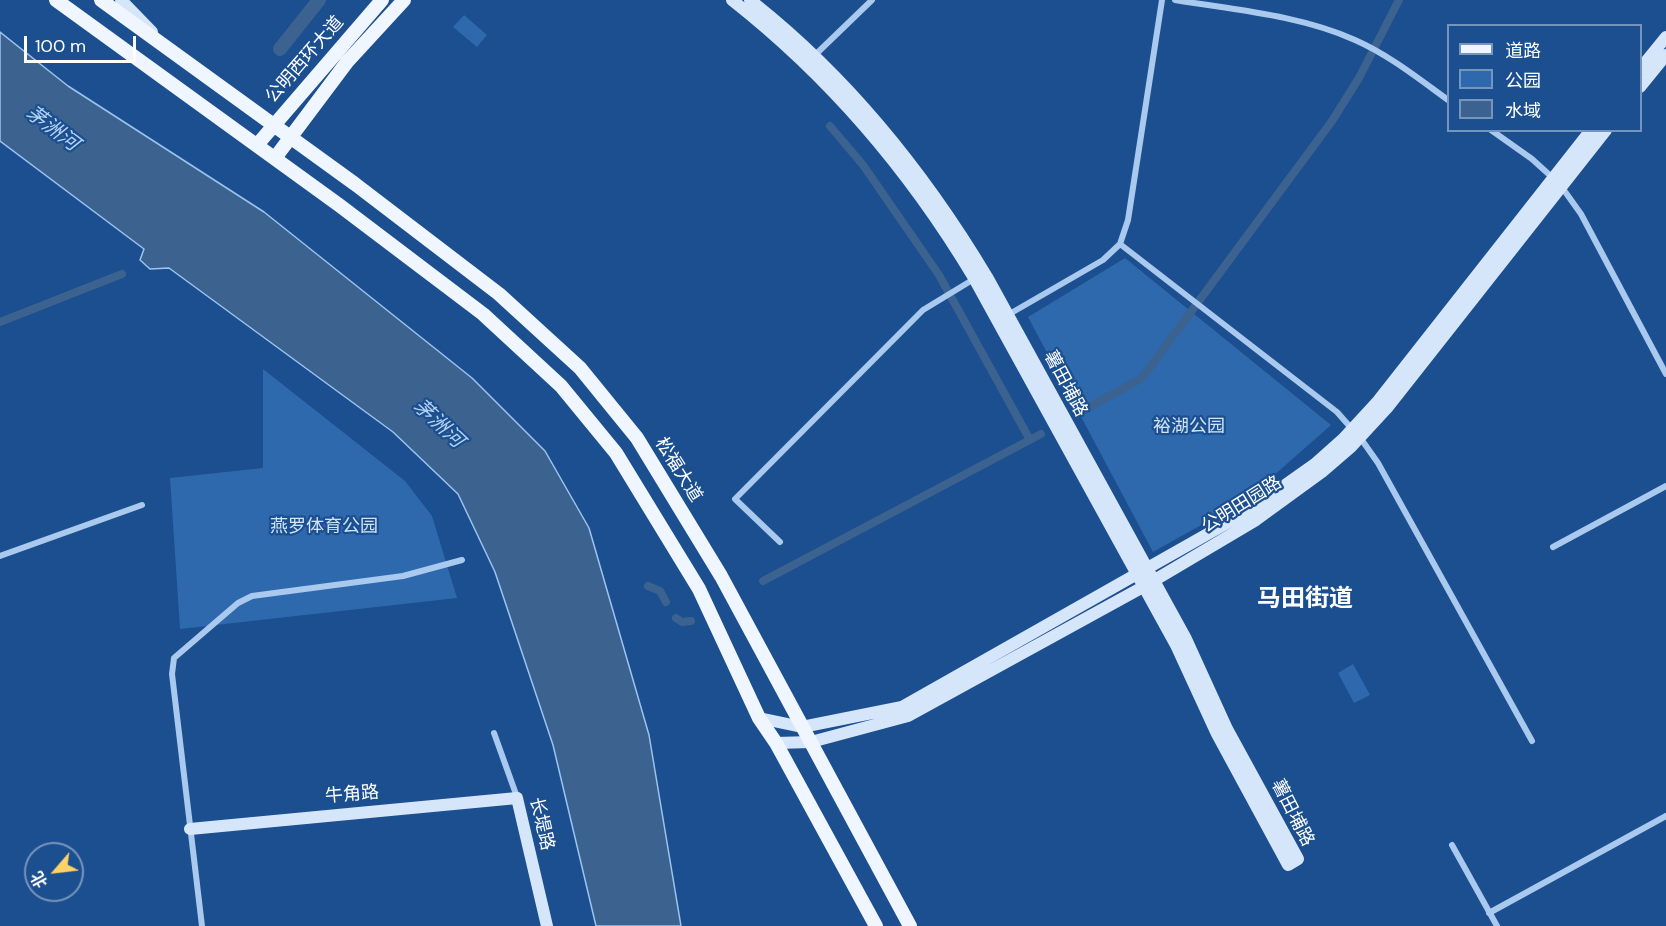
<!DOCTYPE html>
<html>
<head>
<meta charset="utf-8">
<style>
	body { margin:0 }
	#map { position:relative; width:1666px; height:926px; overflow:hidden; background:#1b4f8f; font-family:"DM Sans","Noto Sans SC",sans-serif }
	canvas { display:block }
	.legend { position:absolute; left:1447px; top:24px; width:195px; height:108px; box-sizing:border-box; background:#1b4f8f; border:2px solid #7695bc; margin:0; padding:8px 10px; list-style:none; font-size:18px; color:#fff }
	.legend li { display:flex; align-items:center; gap:12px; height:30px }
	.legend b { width:30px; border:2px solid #7695bc }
	.north { position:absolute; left:24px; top:842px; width:60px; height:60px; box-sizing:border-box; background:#1b4f8f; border:2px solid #7695bc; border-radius:50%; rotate:242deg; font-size:16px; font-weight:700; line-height:24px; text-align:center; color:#fff }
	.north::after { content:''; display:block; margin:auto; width:21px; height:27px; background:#ffd166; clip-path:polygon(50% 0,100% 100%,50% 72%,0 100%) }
	.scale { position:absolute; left:24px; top:36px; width:112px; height:27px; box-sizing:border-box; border:3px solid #fff; border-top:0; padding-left:8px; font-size:18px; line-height:21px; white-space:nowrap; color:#fff; -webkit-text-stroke:4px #1b4f8f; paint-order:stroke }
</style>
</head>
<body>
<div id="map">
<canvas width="1666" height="926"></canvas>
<ul class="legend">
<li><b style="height:8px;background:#f0f6ff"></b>道路</li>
<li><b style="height:16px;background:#2e69ad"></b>公园</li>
<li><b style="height:16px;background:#3c6290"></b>水域</li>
</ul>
<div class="north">北</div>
<div class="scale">100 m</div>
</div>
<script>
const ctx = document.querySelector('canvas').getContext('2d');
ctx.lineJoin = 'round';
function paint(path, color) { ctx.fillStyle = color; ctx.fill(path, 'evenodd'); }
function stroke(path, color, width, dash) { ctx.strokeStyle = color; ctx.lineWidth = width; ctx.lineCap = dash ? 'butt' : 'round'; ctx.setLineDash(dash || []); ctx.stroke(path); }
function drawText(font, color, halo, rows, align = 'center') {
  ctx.font = font + ' "DM Sans","Noto Sans SC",sans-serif'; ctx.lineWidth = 4.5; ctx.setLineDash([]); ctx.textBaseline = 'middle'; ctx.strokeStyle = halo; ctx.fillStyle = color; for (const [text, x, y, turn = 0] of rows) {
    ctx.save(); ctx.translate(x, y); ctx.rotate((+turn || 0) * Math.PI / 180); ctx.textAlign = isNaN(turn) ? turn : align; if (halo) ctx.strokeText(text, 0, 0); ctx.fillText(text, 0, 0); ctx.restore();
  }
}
paint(new Path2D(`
	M464,15L487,35L477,47L453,27Z
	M1125,258L1331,425L1246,500L1153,552L1028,317Z
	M263,369L405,481L432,516L457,598L180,629L170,478L263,468Z
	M1353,664L1370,695L1354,703L1338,673Z`), '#2e69ad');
const water = new Path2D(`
	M0,32L68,86L264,212L472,378L545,451L589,528L649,735L681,926H596L553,745L495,572L458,494L393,432L169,268L150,269L140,260L144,249L0,141Z`);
paint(water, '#3c6290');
stroke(water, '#9cc4f0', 1.5);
stroke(new Path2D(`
	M830,126L863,165L939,275L1030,440
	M0,322L122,274
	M1077,414L1142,378L1332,121L1359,78L1399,0
	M763,581L1041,434
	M648,586L660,591L666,602
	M676,618L682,622L691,621`), '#3c6290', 8);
stroke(new Path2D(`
	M280,49L319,0`), '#3c6290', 14);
stroke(new Path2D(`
	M1175,0C1235,10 1299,15 1355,40C1389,55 1419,79 1448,100
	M814,56L872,0
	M1491,130L1532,159L1554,179
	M1561,186L1581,214L1666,374
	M1120,244L1337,412L1352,429
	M1006,316L1103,260L1120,244L1128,220L1162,0
	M1359,436L1378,463L1532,741
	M780,542L735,499L923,310L974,279
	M1553,547L1666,486
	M0,556L142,505
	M494,733L517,797
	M1452,845L1497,926
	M1489,913L1666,816
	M202,926L172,674L174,658L238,603L252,596L403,576L462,560`), '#a9c9ee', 6);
stroke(new Path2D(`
	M121,0L152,32
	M732,0C830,77 910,171 974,278L1176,645L1217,734L1288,865L1298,859L1227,729L1186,639L987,277C924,172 847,76 750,0
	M1640,69L1666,37
	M1640,87L1666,55
	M759,718L802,727L902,707L1250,510L1315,464L1343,439L1378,401L1591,130
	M776,743L811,742L908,716L1143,587L1256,520L1322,472L1351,447L1387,408L1606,130
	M190,829L517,798L547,926`), '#d6e6fa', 12);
stroke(new Path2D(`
	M56,0L339,205L483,314L561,386L616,453L699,589L759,718L776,743L876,926
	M101,0L355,184L499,294L580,368L637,438L721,576L910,926
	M257,145L382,0
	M275,158L347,62L404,0`), '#f0f6ff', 14);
drawText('18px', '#fff', '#1b4f8f', [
	["公明西环大道",305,60,-49],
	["薯田埔路",1065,384,62],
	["松福大道",678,470,58],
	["公明田园路",1242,505,-32],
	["牛角路",352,795,-5],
	["薯田埔路",1292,813,63],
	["长堤路",541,824,77]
]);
drawText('18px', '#cfe3fa', '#1b4f8f', [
	["裕湖公园",1189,427],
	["燕罗体育公园",324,527]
]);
drawText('italic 20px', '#b5d3f5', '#1b4f8f', [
	["茅洲河",52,129,37],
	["茅洲河",438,424,43]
]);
drawText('bold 24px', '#fff', '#1b4f8f', [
	["马田街道",1305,600]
]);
</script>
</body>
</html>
